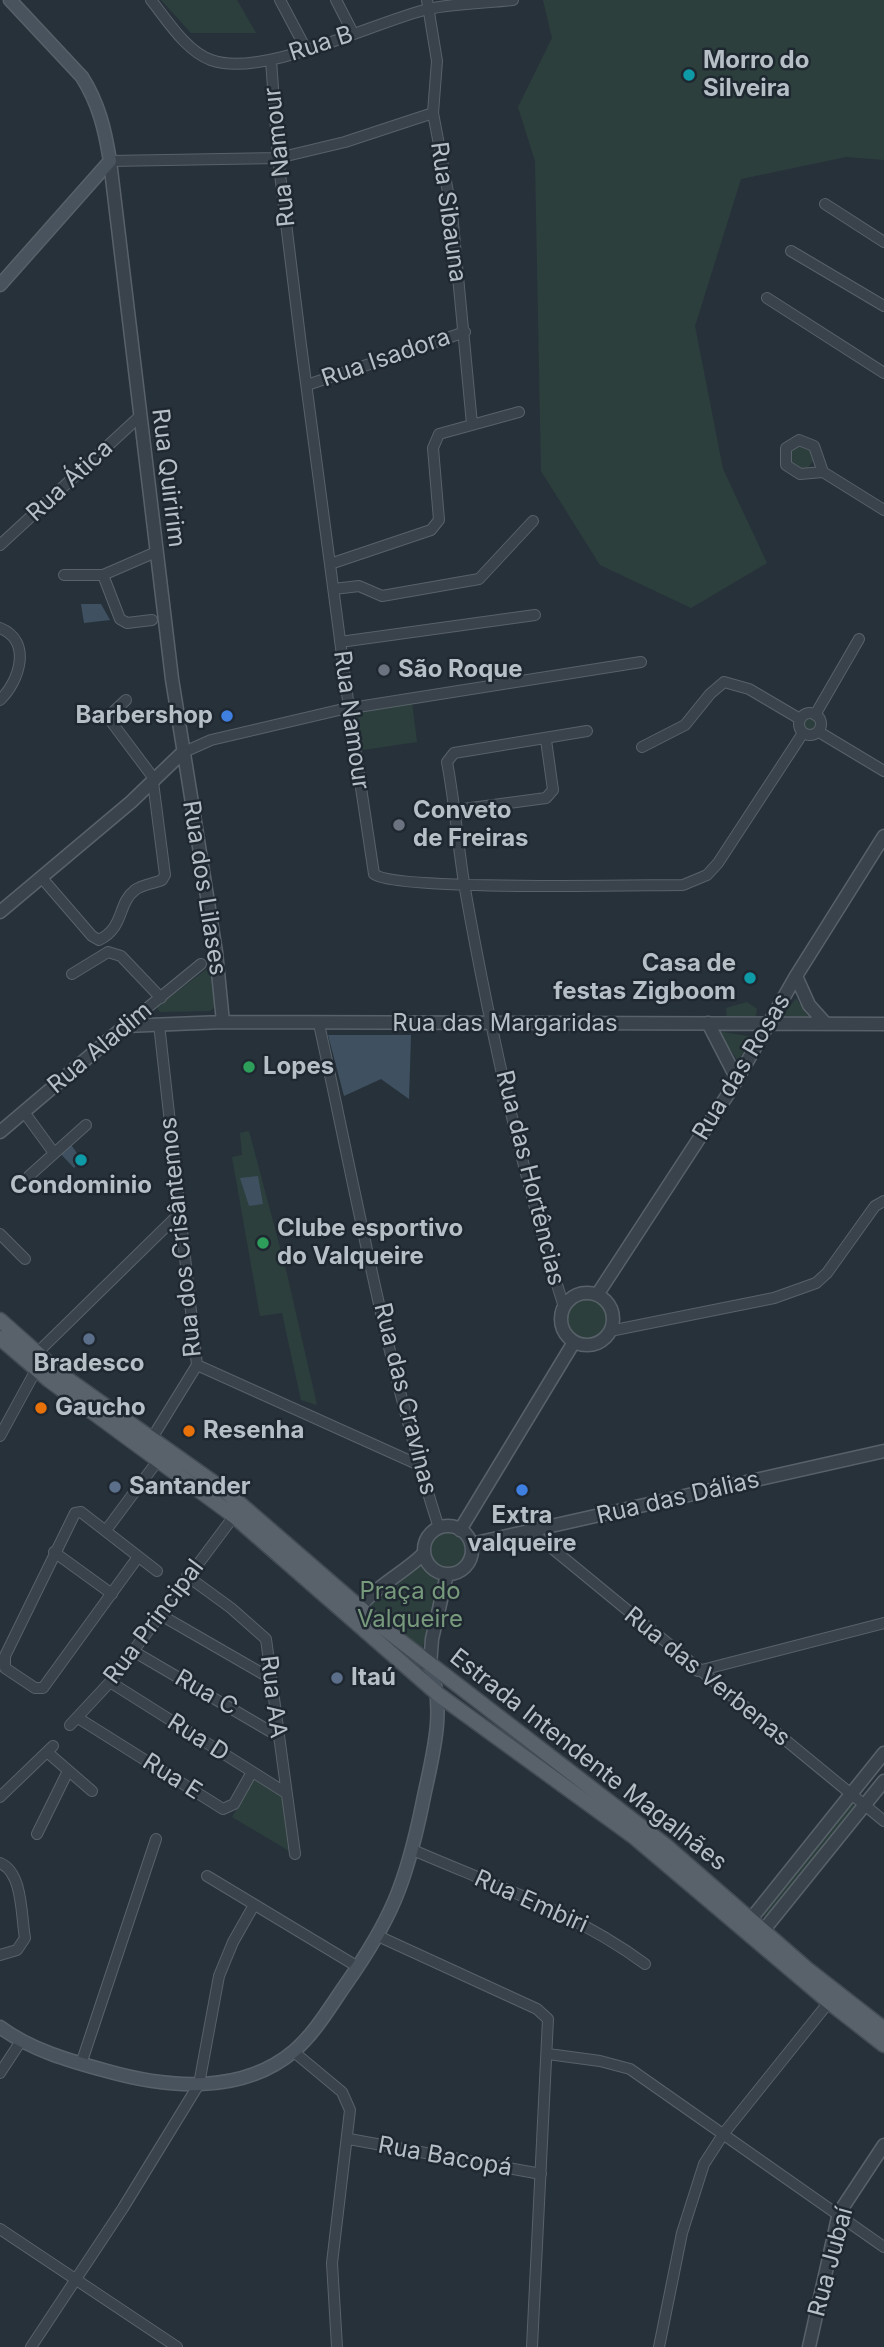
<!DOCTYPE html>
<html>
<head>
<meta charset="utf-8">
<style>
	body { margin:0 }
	canvas { display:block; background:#27313a }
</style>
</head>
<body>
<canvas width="884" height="2347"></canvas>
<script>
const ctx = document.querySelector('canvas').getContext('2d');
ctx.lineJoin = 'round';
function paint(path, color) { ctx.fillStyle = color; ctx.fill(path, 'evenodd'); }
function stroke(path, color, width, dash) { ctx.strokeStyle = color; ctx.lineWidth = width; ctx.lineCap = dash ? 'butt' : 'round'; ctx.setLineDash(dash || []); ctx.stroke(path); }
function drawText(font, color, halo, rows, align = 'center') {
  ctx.font = font + ' Inter,sans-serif'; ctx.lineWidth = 5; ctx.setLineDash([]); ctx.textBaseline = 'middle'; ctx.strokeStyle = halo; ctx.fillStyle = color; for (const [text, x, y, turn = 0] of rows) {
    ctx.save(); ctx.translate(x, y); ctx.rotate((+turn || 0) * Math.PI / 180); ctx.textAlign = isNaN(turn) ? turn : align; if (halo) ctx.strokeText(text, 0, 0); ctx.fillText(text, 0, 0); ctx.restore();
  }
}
paint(new Path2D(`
	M161,0H237L256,33H191Z
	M543,0H884V160L846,157L741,179L695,326L723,469L767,563L691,608L600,565L541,471L535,161L518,107L552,38Z
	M793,445H809L815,459L805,471L790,466L788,451Z
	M362,701L359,710L412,702L417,742L356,751L352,703Z
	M802 724a8 8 0 1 1 16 0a8 8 0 1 1-16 0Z
	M208,968L212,969C215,983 223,1002 210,1011L160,1012L157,1007Z
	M796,998L809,1018L783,1016Z
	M747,1002L757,1009L754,1024L727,1023L726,1008Z
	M718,1031L753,1037L738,1061Z
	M249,1131L287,1274L317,1405L301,1400L282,1313L260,1316L232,1157L242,1155L240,1133Z
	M566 1320a22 22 0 1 1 44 0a22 22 0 1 1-44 0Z
	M446,1532L462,1538L467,1551L458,1566L450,1570L422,1649L366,1608L417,1569L432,1540Z
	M255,1778L284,1795L291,1852L232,1817Z
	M849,1803L856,1806L768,1919L762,1914Z`), '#2c3f3d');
paint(new Path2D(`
	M81,604H101L110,620L84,623Z
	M328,1035H411L409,1099L381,1079L344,1096Z
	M69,1142L82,1160L74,1168L58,1151Z
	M258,1176L263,1204L249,1206L240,1178Z`), '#3f5161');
const minor = new Path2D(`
	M151,0C167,20 186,51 211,60C262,79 374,22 428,9C455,3 486,3 513,0
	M280,0L306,49
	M336,0L353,33
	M427,0L437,61L433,113L452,213L472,424
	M271,60L278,158L301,345L349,708L374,874C394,891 639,885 683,885L707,875L718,863L803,733
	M110,161L278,158L345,142L433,113
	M825,204L884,242
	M791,251L884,306
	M767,298L884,373
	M307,385L465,332
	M799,440L814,446L823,472L800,474L786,465V448Z
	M823,472L884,510
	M0,545L139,417
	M330,564L431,530L439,520L433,448L439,434L519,412
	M64,575H103L156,552
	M103,575L120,619L127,623L152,620
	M334,589L359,586L382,596L479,579L533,521
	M0,628C33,641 19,682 0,700
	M340,642L535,615
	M126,700L111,714L110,720L155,780
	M799 724a11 11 0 1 1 22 0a11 11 0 1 1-22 0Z
	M815,715L859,639
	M819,732L884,771
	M642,747L685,725L710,694L724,682L749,689L800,719
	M182,753L211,740L339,710L641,662
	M456,810L546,798L553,790L546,740
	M41,877L92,936L99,940C125,927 117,904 135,890C143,884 153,884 162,880L165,875L153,782
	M72,974L108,952L121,956L161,998
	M319,1024C356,1192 386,1364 439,1528
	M125,1026L201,964
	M24,1112L54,1153
	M29,1176L86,1125
	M0,1234L25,1259
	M564,1307C521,1171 490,1029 465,889C458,847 455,804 447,762L454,753L587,731
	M610,1331L774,1298L816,1283L827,1273L875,1206L884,1201
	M36,1354L179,1214
	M197,1365L419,1465
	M0,1436L36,1370
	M152,1438L197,1365L159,1024
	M107,1529L159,1459
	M531,1531L884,1821
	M54,1552L112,1594
	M138,1557L43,1688H35L5,1668V1656L75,1513L81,1512L157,1571
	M187,1576L231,1608L266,1639L295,1854
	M159,1614L270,1678
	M133,1651L278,1736
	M698,1671L884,1623
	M110,1682L286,1793
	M78,1718L223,1809L234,1804L252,1772
	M70,1725L110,1682L234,1516
	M47,1752L92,1791
	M0,1797L53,1746
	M37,1834L68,1771
	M413,1850C491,1884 575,1912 645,1964
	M0,1863C23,1872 21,1916 25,1938L17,1950L0,1955
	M207,1876L358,1967
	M378,1936L537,2009L548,2019L532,2347
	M294,2052L342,2092L350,2110L332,2263L337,2347
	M548,2054L600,2061L630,2069L884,2247
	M81,2064L156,1839
	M0,2073L21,2041
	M349,2139L541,2174
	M0,2229L177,2347
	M31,2347L123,2208L199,2084L219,1976L233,1942L254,1905
	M659,2347L682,2233L704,2164L724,2133L829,2002`);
const tertiary = new Path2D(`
	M110,161L172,679L216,952L223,1022
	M0,912L131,802L182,753
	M796,976L809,1005L826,1024
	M708,1023L737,1079
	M0,1132L125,1026L223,1022L884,1024
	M561 1319a26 26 0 1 1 52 0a26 26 0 1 1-52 0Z
	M597,1295L732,1088L796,976L884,836
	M424 1550a24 24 0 1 1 48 0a24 24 0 1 1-48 0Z
	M460,1530L574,1342
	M471,1544L884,1451
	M356,1616C361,1594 407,1572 424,1553
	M430,1666L432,1639L447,1574
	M751,1919L884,1753
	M763,1931L884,1781
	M809,2347L839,2213L884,2145`);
const secondary = new Path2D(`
	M0,285L110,161C105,130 99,104 82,77L10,0
	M0,2027C31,2050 70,2061 107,2071C167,2088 242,2095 294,2051C315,2033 330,2007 346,1984C391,1920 406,1883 422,1806C431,1760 447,1713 430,1666`);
const primary = new Path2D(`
	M0,1320L63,1376L224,1490L381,1626L665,1845L807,1969L884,2029
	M0,1338L49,1380L234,1516L439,1695L633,1836L829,2002L884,2045`);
stroke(minor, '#586169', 12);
stroke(tertiary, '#586169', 15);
stroke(secondary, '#586169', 15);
stroke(primary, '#434c54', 17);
stroke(minor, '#3a434b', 10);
stroke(tertiary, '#3a434b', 12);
stroke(secondary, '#49535d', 12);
stroke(primary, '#59626b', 14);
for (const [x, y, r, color] of [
	[689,75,7,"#0f9aa8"],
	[384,670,7,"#6b7280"],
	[227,716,7,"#3f7fe0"],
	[399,825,7,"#6b7280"],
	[750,978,7,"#0f9aa8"],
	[249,1067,7,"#2e9e5b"],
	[81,1160,7,"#0f9aa8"],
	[263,1243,7,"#2e9e5b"],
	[89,1339,7,"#5c6f8a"],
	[41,1408,7,"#e8710a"],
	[189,1431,7,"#e8710a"],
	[115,1487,7,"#5c6f8a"],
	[522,1490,7,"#3f7fe0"],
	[337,1678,7,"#5c6f8a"]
]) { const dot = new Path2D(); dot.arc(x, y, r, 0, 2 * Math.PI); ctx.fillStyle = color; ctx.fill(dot); stroke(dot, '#1f2830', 2.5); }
drawText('24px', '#b6bec6', '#1f2830', [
	["Rua B",321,44,-18],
	["Rua Namour",280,157,-96],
	["Rua Sibauna",448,212,82],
	["Rua Isadora",386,358,-19],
	["Rua Quiririm",168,478,83],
	["Rua Ática",70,481,-43],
	["Rua Namour",351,720,82],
	["Rua dos Lilases",204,888,81],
	["Rua das Margaridas",505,1024],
	["Rua Aladim",100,1048,-40],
	["Rua das Rosas",742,1067,-59],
	["Rua das Hortências",530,1178,76],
	["Rua dos Crisântemos",181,1237,-96],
	["Rua das Cravinas",405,1399,76],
	["Rua das Dálias",678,1498,-13],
	["Rua Principal",154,1622,-53],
	["Rua das Verbenas",707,1677,39],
	["Rua C",206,1693,30],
	["Rua AA",273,1697,83],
	["Rua D",198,1738,32],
	["Estrada Intendente Magalhães",588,1760,38],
	["Rua E",172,1777,32],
	["Rua Embiri",531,1902,24],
	["Rua Bacopá",445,2157,10],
	["Rua Jubaí",831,2262,-75]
]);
drawText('bold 24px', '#b6bec6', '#1f2830', [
	["Morro do",703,61],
	["Silveira",703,89],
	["São Roque",398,670],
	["Barbershop",213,716,"right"],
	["Conveto",413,811],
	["de Freiras",413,839],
	["Casa de",736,964,"right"],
	["festas Zigboom",736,992,"right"],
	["Lopes",263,1067],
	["Condominio",81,1186,"center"],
	["Clube esportivo",277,1229],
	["do Valqueire",277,1257],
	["Bradesco",89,1364,"center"],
	["Gaucho",55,1408],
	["Resenha",203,1431],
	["Santander",129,1487],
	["Extra",522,1516,"center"],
	["valqueire",522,1544,"center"],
	["Itaú",351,1678]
], 'left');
drawText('24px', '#77997c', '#1f2830', [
	["Praça do",410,1592],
	["Valqueire",410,1620]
]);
</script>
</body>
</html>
